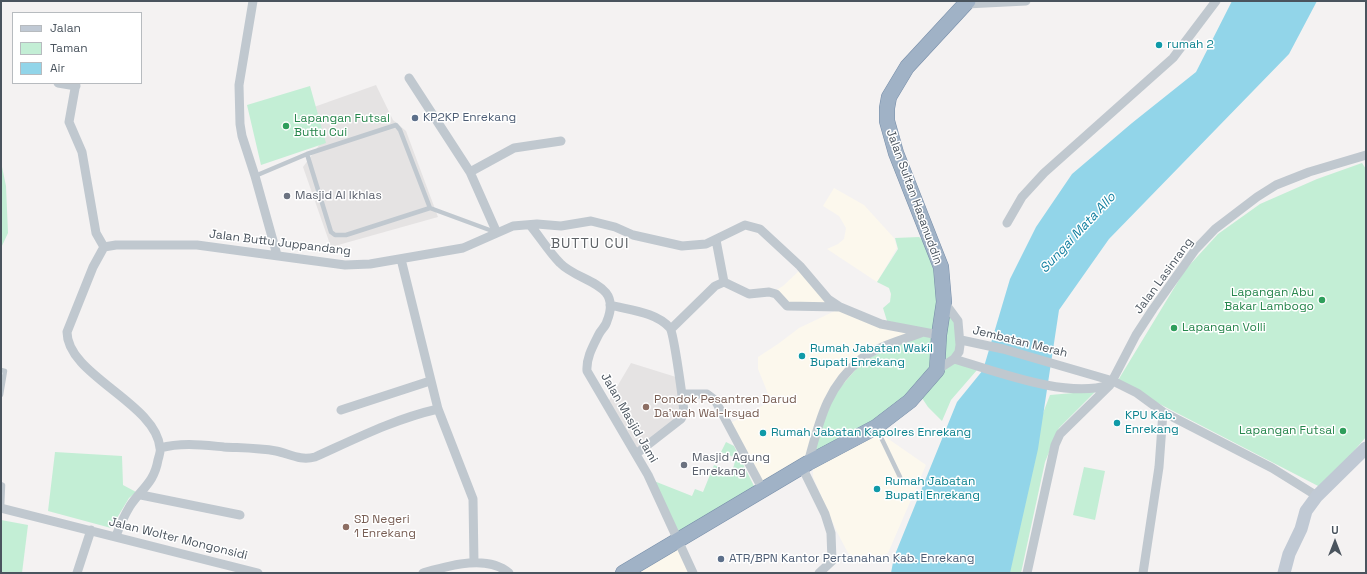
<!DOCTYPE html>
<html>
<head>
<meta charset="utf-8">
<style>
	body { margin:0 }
	#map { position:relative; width:1367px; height:574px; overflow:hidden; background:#f4f2f2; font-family:"Space Grotesk",sans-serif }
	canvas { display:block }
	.frame { position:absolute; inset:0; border:2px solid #4a545e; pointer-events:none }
	.legend { position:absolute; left:12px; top:12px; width:130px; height:72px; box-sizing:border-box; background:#fff; border:1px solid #b7bbbf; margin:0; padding:5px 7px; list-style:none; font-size:12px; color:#4a545e }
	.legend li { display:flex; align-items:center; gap:8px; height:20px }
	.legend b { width:20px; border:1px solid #b7bbbf }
	.north { position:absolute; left:1315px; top:522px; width:40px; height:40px; -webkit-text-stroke:3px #fff; paint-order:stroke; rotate:0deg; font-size:11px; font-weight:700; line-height:16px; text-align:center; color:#4a545e }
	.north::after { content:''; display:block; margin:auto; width:14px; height:18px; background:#4a545e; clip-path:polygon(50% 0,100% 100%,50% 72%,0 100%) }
</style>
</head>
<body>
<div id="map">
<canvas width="1367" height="574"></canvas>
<div class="frame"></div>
<ul class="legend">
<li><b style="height:5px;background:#c0c9d4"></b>Jalan</li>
<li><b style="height:11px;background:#c3eed5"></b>Taman</li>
<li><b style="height:11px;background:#92d5e9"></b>Air</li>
</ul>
<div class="north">U</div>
</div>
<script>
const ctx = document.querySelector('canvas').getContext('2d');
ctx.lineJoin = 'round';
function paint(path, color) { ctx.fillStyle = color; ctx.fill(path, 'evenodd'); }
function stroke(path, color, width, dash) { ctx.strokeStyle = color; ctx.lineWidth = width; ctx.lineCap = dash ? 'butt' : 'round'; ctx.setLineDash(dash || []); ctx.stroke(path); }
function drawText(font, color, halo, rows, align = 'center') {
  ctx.font = font + ' "Space Grotesk",sans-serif'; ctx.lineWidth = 3; ctx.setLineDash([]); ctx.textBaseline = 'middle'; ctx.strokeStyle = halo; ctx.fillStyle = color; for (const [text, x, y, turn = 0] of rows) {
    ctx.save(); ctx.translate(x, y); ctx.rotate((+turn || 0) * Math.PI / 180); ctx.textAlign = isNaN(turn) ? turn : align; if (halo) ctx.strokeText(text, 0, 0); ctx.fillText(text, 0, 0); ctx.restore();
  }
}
paint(new Path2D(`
	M834,188L864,205L894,238L897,248L877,282L827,249L838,244L844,239L846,228L839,216L823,206Z
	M802,268L838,307L787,305L773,292L783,286Z
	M839,309L913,332L806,459L758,488L727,425L771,401L758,369V357L778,344L799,328Z
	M874,429L926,465L888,553L862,564L848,553L837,532L813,477V463Z
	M676,543L691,573H631Z`), '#fcf8ed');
paint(new Path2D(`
	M376,85L393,120L406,131L438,217L331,247L303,167L325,137L314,107Z
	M631,363L676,377L682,412L678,420L637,450L608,402Z`), '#e5e3e3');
paint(new Path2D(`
	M310,86L326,143L261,165L247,105Z
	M1,162L6,186L8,233L1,248Z
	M1362,163L1366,169V437L1322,488L1117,382L1185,270L1218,234L1260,204L1317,179Z
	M919,237L927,244L939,281L935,325L932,330L887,321L883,308L890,302L891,294L889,288L877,282L898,249L895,238Z
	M947,309L954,317L958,351L942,363Z
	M925,333L933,336L932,364L919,386L888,416L812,460L830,399L864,360Z
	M956,360L977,370L951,400L942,421L928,407L920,395L940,370Z
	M1096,391L1059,428L1045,462L1021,573H999L1031,444L1050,395Z
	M726,442L734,446L756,490L677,538L654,481L692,496L695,489L703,492L714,465L732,472L736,458L721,452Z
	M55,452L122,456L123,485L136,492L129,498L111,528L48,511Z
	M1084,467L1105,471L1095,520L1073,515Z
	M1,520L28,525L22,573H1Z`), '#c3eed5');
paint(new Path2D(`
	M1232,1H1317L1289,54L1109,239L1059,310L1038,449L1010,573H891L894,557L957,402L983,370L1010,279L1036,227L1072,174L1132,123L1196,72Z`), '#92d5e9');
const trunk = new Path2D(`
	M623,573L808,463L876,427L910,401L937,370L939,335L944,302L941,267L896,153L887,121V108L889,97L907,67L968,1`);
stroke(trunk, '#778ea9', 16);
stroke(new Path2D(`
	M307,154L331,232L335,235H346L430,208
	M255,176L307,154L396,125L400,130L430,208L495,232
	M1,370L5,371L1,395
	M877,429L900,477
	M1,484L3,485L2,508`), '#c0c8cf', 4.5);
stroke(new Path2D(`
	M253,1L239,85L240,124L242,136L255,176L277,255
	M966,4L1026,1
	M409,78L470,172L497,233
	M58,83L76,86
	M76,83L69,122L82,152L96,233L104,247
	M470,172L514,148L561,141
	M1007,223L1022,197L1044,173L1173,58L1216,1
	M530,225C540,237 549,252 560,263C579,283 623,282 607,321C606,326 601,330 599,334C593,346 586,358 587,371L648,475L693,573
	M401,259L438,409L473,499L474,563
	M724,282L749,294L769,292L776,294L787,306L839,307
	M610,305C629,310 657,312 670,328C674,334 683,401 684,413L681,419L636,454
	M671,329L715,286L724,282L716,240
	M961,340L1003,349L1113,381L1137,393L1163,412L1159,467L1143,573
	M954,359C996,371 1066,399 1109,385
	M937,370L954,359L959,352L960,345L958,321L944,302
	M682,394H707L715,400L763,490
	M341,410L430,381
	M1163,412L1272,468L1317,496
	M160,448C182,442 203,445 224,447C242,448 259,448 276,451C290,454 300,461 315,457C355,439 394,419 438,409
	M808,463C819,423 826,387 861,359C878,346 903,340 923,332
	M802,467L825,514L831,533L832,561L819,573
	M141,495L240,515
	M1,508L258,573
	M116,536C120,525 124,516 130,506C142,488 154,483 158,460C159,456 161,451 160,448C156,403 67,375 67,332L93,267L104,247L116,245H197L345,265L370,264L463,248L513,226L537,224L561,226L591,221L615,227L633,235L682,246L706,244L745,225L760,229L800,266L828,299L840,307L881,324L939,335
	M77,573L91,530
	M423,573C448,566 487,554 509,573
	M1027,573L1055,445L1060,434L1110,385L1136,335L1153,309L1195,250L1215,229L1257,197L1276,185L1309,172L1366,155`), '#c0c8cf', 9);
stroke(new Path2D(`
	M1284,573L1289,554L1301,529L1306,511L1317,496L1366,448`), '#c0c9d4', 13);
stroke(trunk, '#a0b2c6', 15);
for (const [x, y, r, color] of [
	[1159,45,4,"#0f9aa8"],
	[415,118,4,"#5c6f8a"],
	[286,126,4,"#2e9e5b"],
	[287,196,4,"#6b7280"],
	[1322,300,4,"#2e9e5b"],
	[1174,328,4,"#2e9e5b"],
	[802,356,4,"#0f9aa8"],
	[646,407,4,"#8d6e63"],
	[1117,423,4,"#0f9aa8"],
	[1343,431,4,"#2e9e5b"],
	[763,433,4,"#0f9aa8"],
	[684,465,4,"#6b7280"],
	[877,489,4,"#0f9aa8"],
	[346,527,4,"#8d6e63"],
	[721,559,4,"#5c6f8a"]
]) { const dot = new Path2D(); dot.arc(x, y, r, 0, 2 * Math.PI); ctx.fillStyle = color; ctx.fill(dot); stroke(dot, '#fff', 1.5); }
drawText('12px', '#0d838f', '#fff', [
	["rumah 2",1167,45],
	["Rumah Jabatan Wakil",810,349],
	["Bupati Enrekang",810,363],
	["KPU Kab.",1125,416],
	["Enrekang",1125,430],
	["Rumah Jabatan Kapolres Enrekang",771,433],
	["Rumah Jabatan",885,482],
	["Bupati Enrekang",885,496]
], 'left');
drawText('12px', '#4e5e75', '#fff', [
	["KP2KP Enrekang",423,118],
	["ATR/BPN Kantor Pertanahan Kab. Enrekang",729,559]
], 'left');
drawText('12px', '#27864d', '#fff', [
	["Lapangan Futsal",294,119],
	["Buttu Cui",294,133],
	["Lapangan Abu",1314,293,"right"],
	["Bakar Lambogo",1314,307,"right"],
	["Lapangan Volli",1182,328],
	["Lapangan Futsal",1335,431,"right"]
], 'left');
drawText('12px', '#5b616d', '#fff', [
	["Masjid Al Ikhlas",295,196],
	["Masjid Agung",692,458],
	["Enrekang",692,472]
], 'left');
drawText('12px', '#4a545e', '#fff', [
	["Jalan Sultan Hasanuddin",914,197,70],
	["Jalan Buttu Juppandang",280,243,7],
	["Jalan Lasinrang",1164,276,-54],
	["Jembatan Merah",1020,342,14],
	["Jalan Masjid Jami",629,418,60],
	["Jalan Wolter Mongonsidi",178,539,14]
]);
drawText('12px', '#785e54', '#fff', [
	["Pondok Pesantren Darud",654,400],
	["Da'wah Wal-Irsyad",654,414],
	["SD Negeri",354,520],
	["1 Enrekang",354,534]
], 'left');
drawText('italic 13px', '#1380a0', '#fff', [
	["Sungai Mata Allo",1078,233,-47]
]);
ctx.letterSpacing = '1px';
drawText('14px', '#5e6266', '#fff', [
	["BUTTU CUI",590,244]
]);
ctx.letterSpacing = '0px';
</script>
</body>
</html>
